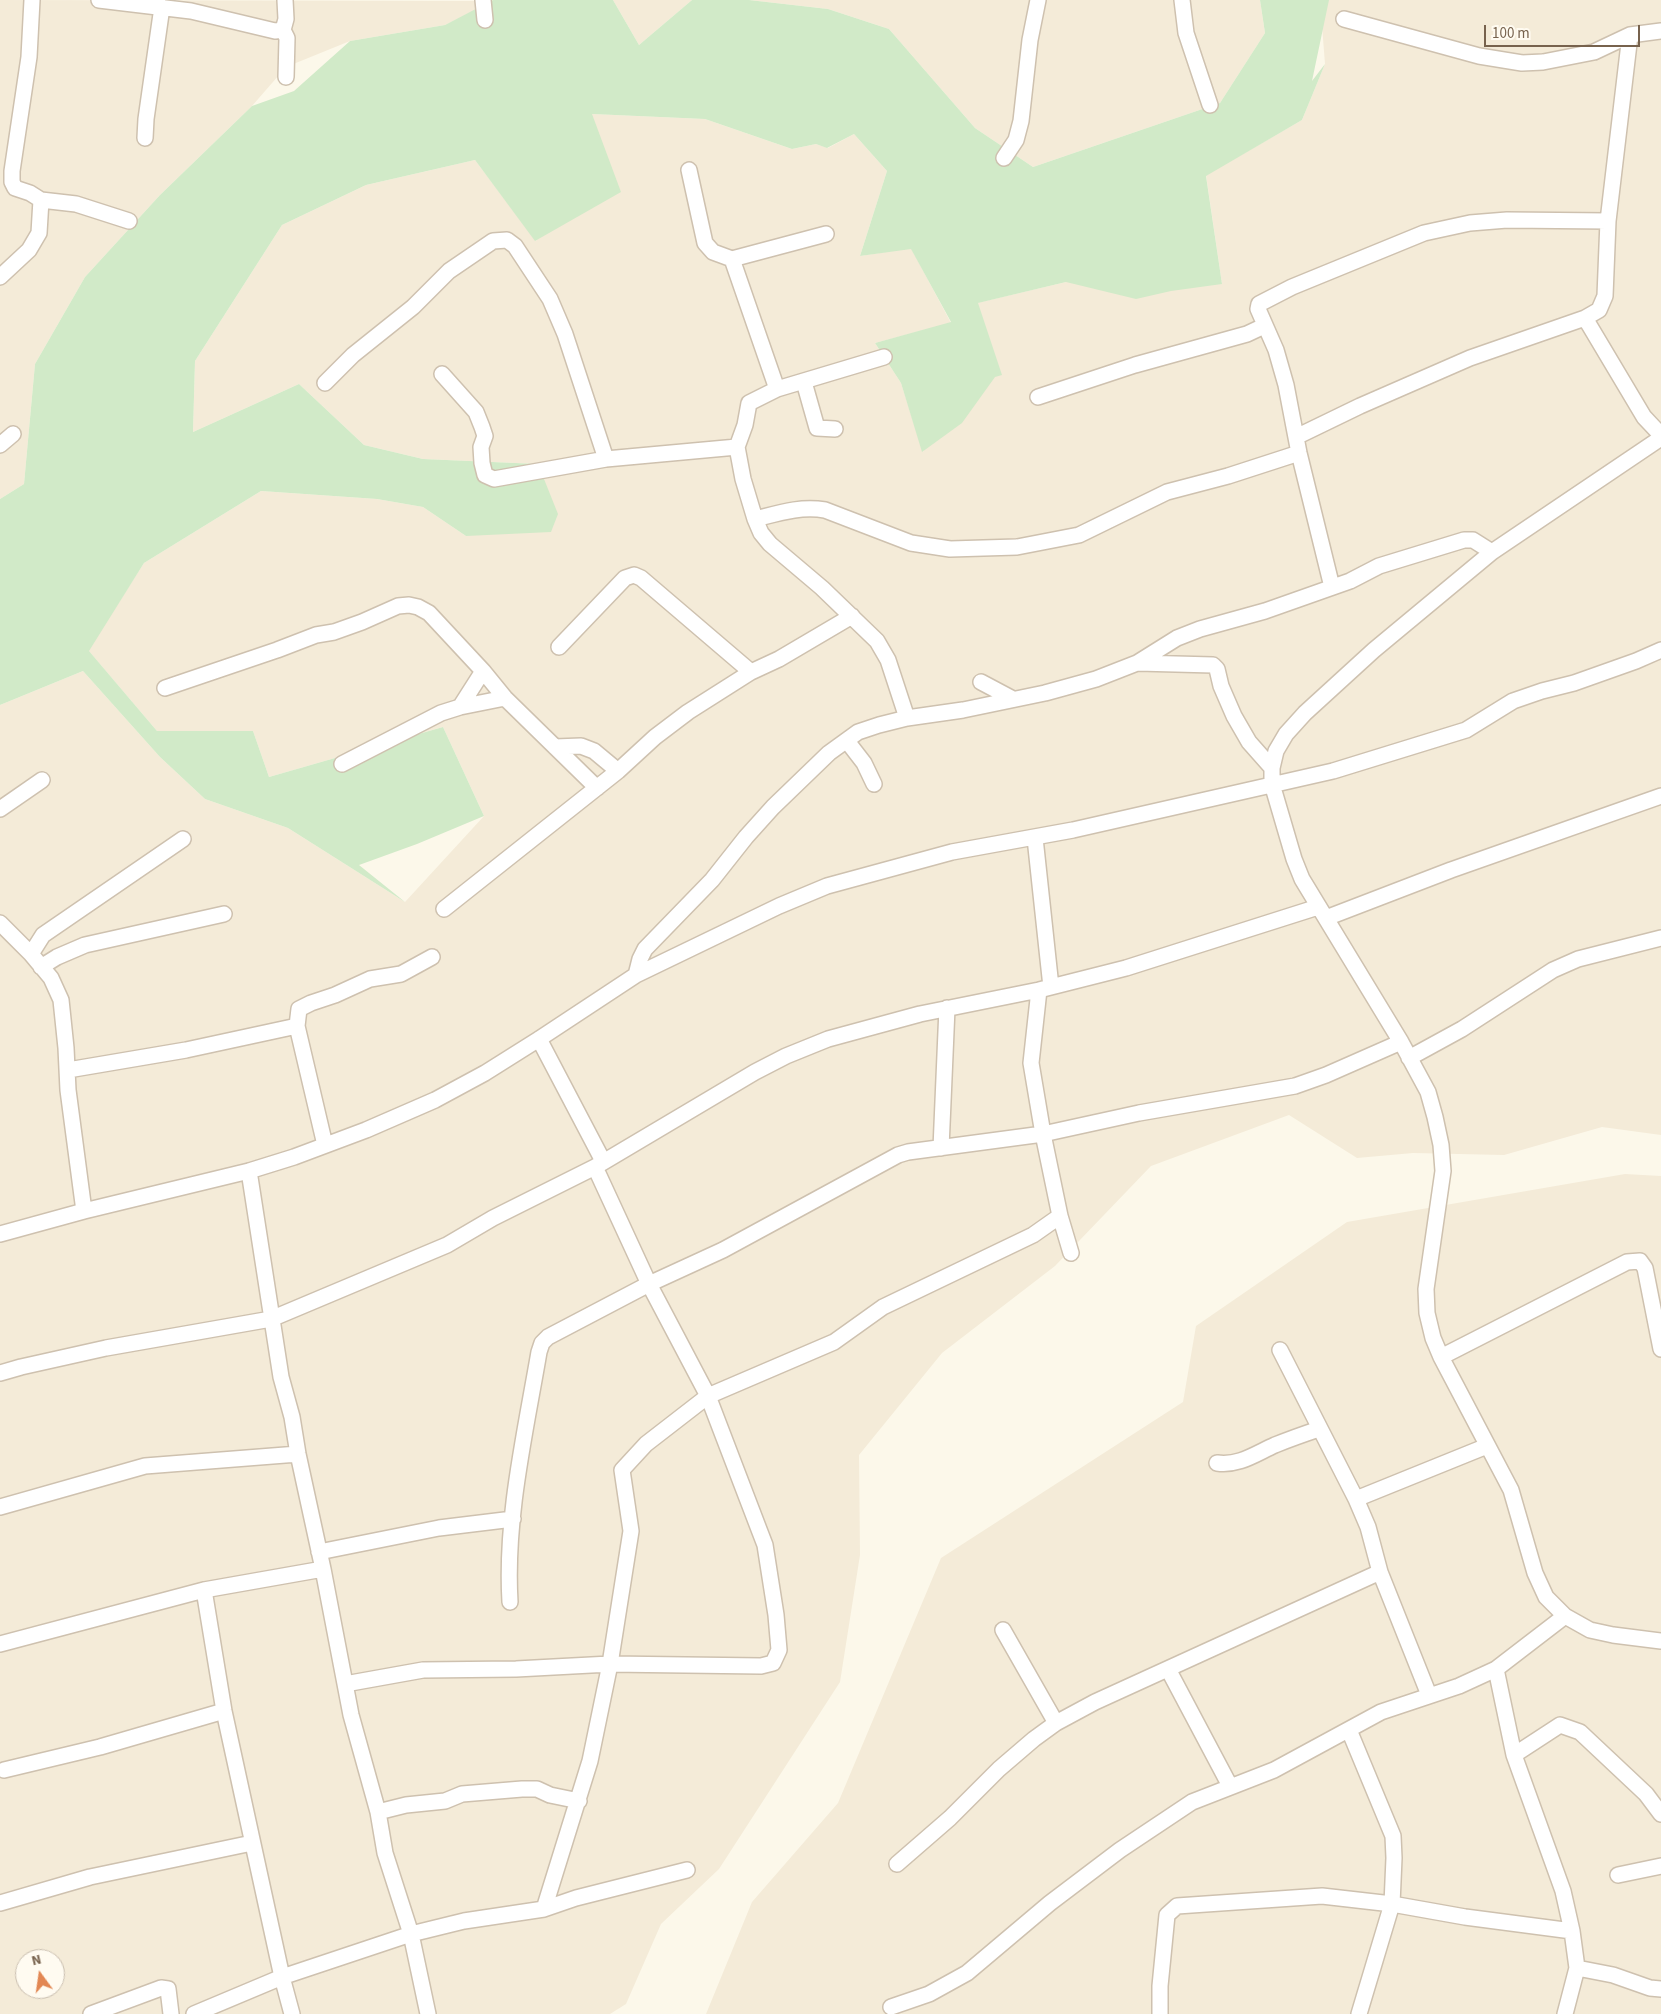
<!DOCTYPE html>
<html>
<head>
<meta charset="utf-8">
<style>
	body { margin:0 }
	#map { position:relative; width:1661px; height:2014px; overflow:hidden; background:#fcf8ea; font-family:"Source Sans 3",sans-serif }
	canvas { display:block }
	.north { position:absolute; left:15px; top:1949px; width:50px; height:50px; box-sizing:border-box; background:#fffbf1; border:1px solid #c9beaf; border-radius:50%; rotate:346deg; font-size:14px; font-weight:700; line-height:20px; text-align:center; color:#77624d }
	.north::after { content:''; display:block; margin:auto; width:18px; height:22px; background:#e28753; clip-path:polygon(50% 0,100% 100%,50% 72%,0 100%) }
	.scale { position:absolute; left:1484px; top:25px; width:156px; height:22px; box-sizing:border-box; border:2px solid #77624d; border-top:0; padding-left:6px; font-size:15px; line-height:18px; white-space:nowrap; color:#77624d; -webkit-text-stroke:4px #fffbf1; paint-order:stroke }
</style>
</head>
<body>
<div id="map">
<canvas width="1661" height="2014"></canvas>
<div class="north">N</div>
<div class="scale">100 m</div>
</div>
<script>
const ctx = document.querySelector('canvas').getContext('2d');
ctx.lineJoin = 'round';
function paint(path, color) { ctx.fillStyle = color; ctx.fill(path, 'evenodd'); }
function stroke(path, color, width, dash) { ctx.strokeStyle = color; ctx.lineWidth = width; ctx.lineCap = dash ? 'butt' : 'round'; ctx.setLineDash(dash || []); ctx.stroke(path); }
paint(new Path2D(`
	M0,0L494,1L445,25L350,41L286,67L252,106L160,195L85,277L35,364L24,484L0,499Z
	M613,0H692L639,45Z
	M749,0H1260L1265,33L1220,103L1033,167L975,128L889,29L828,9Z
	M1320,0H1661V1135L1602,1127L1504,1155L1413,1153L1357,1158L1289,1115L1151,1166L1055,1266L942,1353L859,1455L860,1555L840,1682L719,1869L661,1924L626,2004L610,2014H0V705L83,671L160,757L205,799L288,828L405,902L484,816L443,727L269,777L253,731H157L88,650L144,563L261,491L377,499L423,507L466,536L538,464L423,459L364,445L299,384L193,432L195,361L282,225L366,185L475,160L536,241L592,114L705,119L792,149L816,144L828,148L854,134L887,171L860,256L911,248L951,323L875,343L901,383L923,452L977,303L1066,282L1222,284L1206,175L1302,120L1325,64ZM25,1959H55V1989H25Z
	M1625,1174L1661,1176V2014H706L752,1902L838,1803L941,1558L1183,1402L1196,1326L1347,1222Z`), '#f4ebd8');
paint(new Path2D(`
	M493,0H613L639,45L692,0H749L828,9L889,29L975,128L1033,167L1220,103L1265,33L1260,0H1329L1312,81L1325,64L1302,120L1206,176L1222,284L1171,291L1136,299L1066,282L978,303L1002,375L995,377L962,423L922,452L901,383L875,343L951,322L911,249L860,256L887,171L854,134L827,148L816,144L792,149L705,119L592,114L621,192L535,241L475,160L366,185L282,225L195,361L193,432L299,384L364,445L423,459L538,464L558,514L551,532L466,536L423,507L377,499L261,491L144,563L89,651L157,731H253L269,777L443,727L484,816L417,844L359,865L405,902L288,828L205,799L160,757L83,671L0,705V499L24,484L35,364L85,277L160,195L252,106L294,91L350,41L445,25Z`), '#d1eac8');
const minor = new Path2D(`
	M99,0L191,11L275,31L283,30L286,19L285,0
	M483,0L485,20
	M1182,0L1186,33L1210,105
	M1344,19L1479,56L1522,63L1543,62L1594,52L1630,35L1661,31
	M283,30L287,38L286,77
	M1630,35L1608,221L1605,296L1599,310L1585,318L1644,417L1661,435
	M145,138L146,119L162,7
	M1004,158L1016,140L1021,121L1030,40L1038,0
	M689,170L705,243L713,252L732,259L826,234
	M41,200L76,204L129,221
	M732,259L777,389
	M0,277L29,250L39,233L41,200L30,193L15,188L12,182V171L29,57L32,0
	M884,357L777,389L749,403L745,425L737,447L743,479L755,519L761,533L770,544L822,588L877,641L888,660L907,718
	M442,374L476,412L482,427L485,436L481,447L482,463L485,475L494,479L606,459L737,447
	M804,382L817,428L835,429
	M325,383L353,355L413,307L449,271L493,241L507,240L515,246L550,299L565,334L606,459
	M1038,397L1135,365L1247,334L1264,326
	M1296,437L1360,406L1470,358L1585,318
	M1661,438L1492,552L1374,650L1305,713L1286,734L1276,751L1272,768V784L1294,859L1302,879L1401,1042L1428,1092L1435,1117L1441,1145L1443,1171L1426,1289L1427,1313L1433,1338L1441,1357L1511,1490L1535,1573L1546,1597L1565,1616L1590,1630L1613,1635L1661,1641
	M0,445L13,434
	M755,519C779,513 800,506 825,510L911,543L950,549L1017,547L1079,535L1167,492L1228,476L1299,453
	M1332,587L1299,453L1286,385L1276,350L1258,309L1259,304L1292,287L1424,233L1470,223L1507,220L1608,221
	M559,647L625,578L634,575L641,578L751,672
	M1138,663L1213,665L1217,669L1221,686L1234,716L1249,742L1272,768
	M981,682L1013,699
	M165,688L277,650L316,635L334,632L362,622L398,606L409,605L418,607L429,613L483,671L505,698L597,788
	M460,707L483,671
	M847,741L864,763L874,784
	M555,747L581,746L594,751L618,771
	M342,764L441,713L460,707L505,698
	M0,809L42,780
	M1035,838L1051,987
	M444,909L618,771L655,737L688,712L751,672L779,659L852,616
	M1326,918L1451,870L1661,796
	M0,923L31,954L51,978L61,1000L66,1048L68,1090L84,1211
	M31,954L43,935L183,839
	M41,967L57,957L85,945L224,914
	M636,975L640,959L645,949L712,880L746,837L773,807L829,753L858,732L879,725L907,718L963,710L1045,693L1096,679L1137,663L1177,638L1200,629L1265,611L1350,581L1379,566L1464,540H1473L1492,552
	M1039,990L1031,1063L1043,1134L1060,1216L1071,1253
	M297,1026L299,1009L311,1003L335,995L370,979L401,974L432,957
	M539,1039L603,1161
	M1409,1058L1462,1029L1553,970L1578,959L1661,938
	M68,1070L186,1050L297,1026L325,1145
	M941,1148L947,1008
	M0,1234L84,1211L249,1171L294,1157L366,1130L435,1100L485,1073L539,1039L636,975L779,906L827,886L952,852L1073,830L1333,771L1466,730L1513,701L1542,691L1574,683L1636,661L1661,650
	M1280,1350L1356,1499L1368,1527L1380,1572L1429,1695
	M1441,1357L1627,1262L1640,1261L1645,1268L1661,1349
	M0,1373L21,1367L106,1348L271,1319L447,1245L493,1218L595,1167L755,1072L786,1056L828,1039L920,1014L1039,990L1126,968L1318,907
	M1217,1463C1239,1466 1255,1454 1275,1445C1290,1439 1304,1434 1319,1429
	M1356,1499L1487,1446
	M0,1507L145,1466L298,1454
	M319,1552L439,1528L513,1519
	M323,1569L351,1715L378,1812L385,1853L411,1934L428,2014
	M204,1590L224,1711L282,1977L292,2014
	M510,1602C505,1519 525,1434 539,1352L542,1343L548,1337L649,1284L723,1250L898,1155L908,1152L1043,1134L1139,1113L1295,1086L1326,1075L1401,1042
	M1003,1630L1056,1723
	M0,1644L204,1590L323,1569L298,1454L292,1417L281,1377L249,1171
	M1168,1669L1230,1786
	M1496,1669L1514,1755L1563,1891L1572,1931L1577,1968L1565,2014
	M345,1684L423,1670L516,1669L610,1664L761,1666L773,1663L779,1650L776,1615L765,1545L760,1532L708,1396L649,1284L595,1167
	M1349,1730L1393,1836L1394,1858L1392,1904L1359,2014
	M1514,1755L1560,1725L1580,1732L1646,1794L1661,1814
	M4,1770L100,1747L224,1711
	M378,1812L406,1805L445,1801L462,1794L522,1789H537L550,1795L579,1801
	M897,1864L950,1818L999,1769L1034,1739L1056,1723L1095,1702L1380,1572
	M1618,1875L1661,1866
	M0,1903L90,1877L252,1843
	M544,1909L576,1898L687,1870
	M1577,1968L1613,1975L1650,1988L1661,1989
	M891,2007L929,1994L967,1973L1050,1903L1120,1850L1192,1802L1274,1770L1381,1712L1459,1686L1496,1669L1565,1616
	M91,2014L161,1988L168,1989L171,2014
	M194,2014L282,1977L411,1934L464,1921L544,1909L590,1761L610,1664L631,1531L622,1470L646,1444L708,1396L834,1342L883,1307L1033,1235L1060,1216
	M1160,2014V1986L1167,1915L1177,1906L1322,1896L1392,1904L1465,1917L1572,1931`);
stroke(minor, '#cec1af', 18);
stroke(minor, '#fff', 15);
</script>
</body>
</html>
